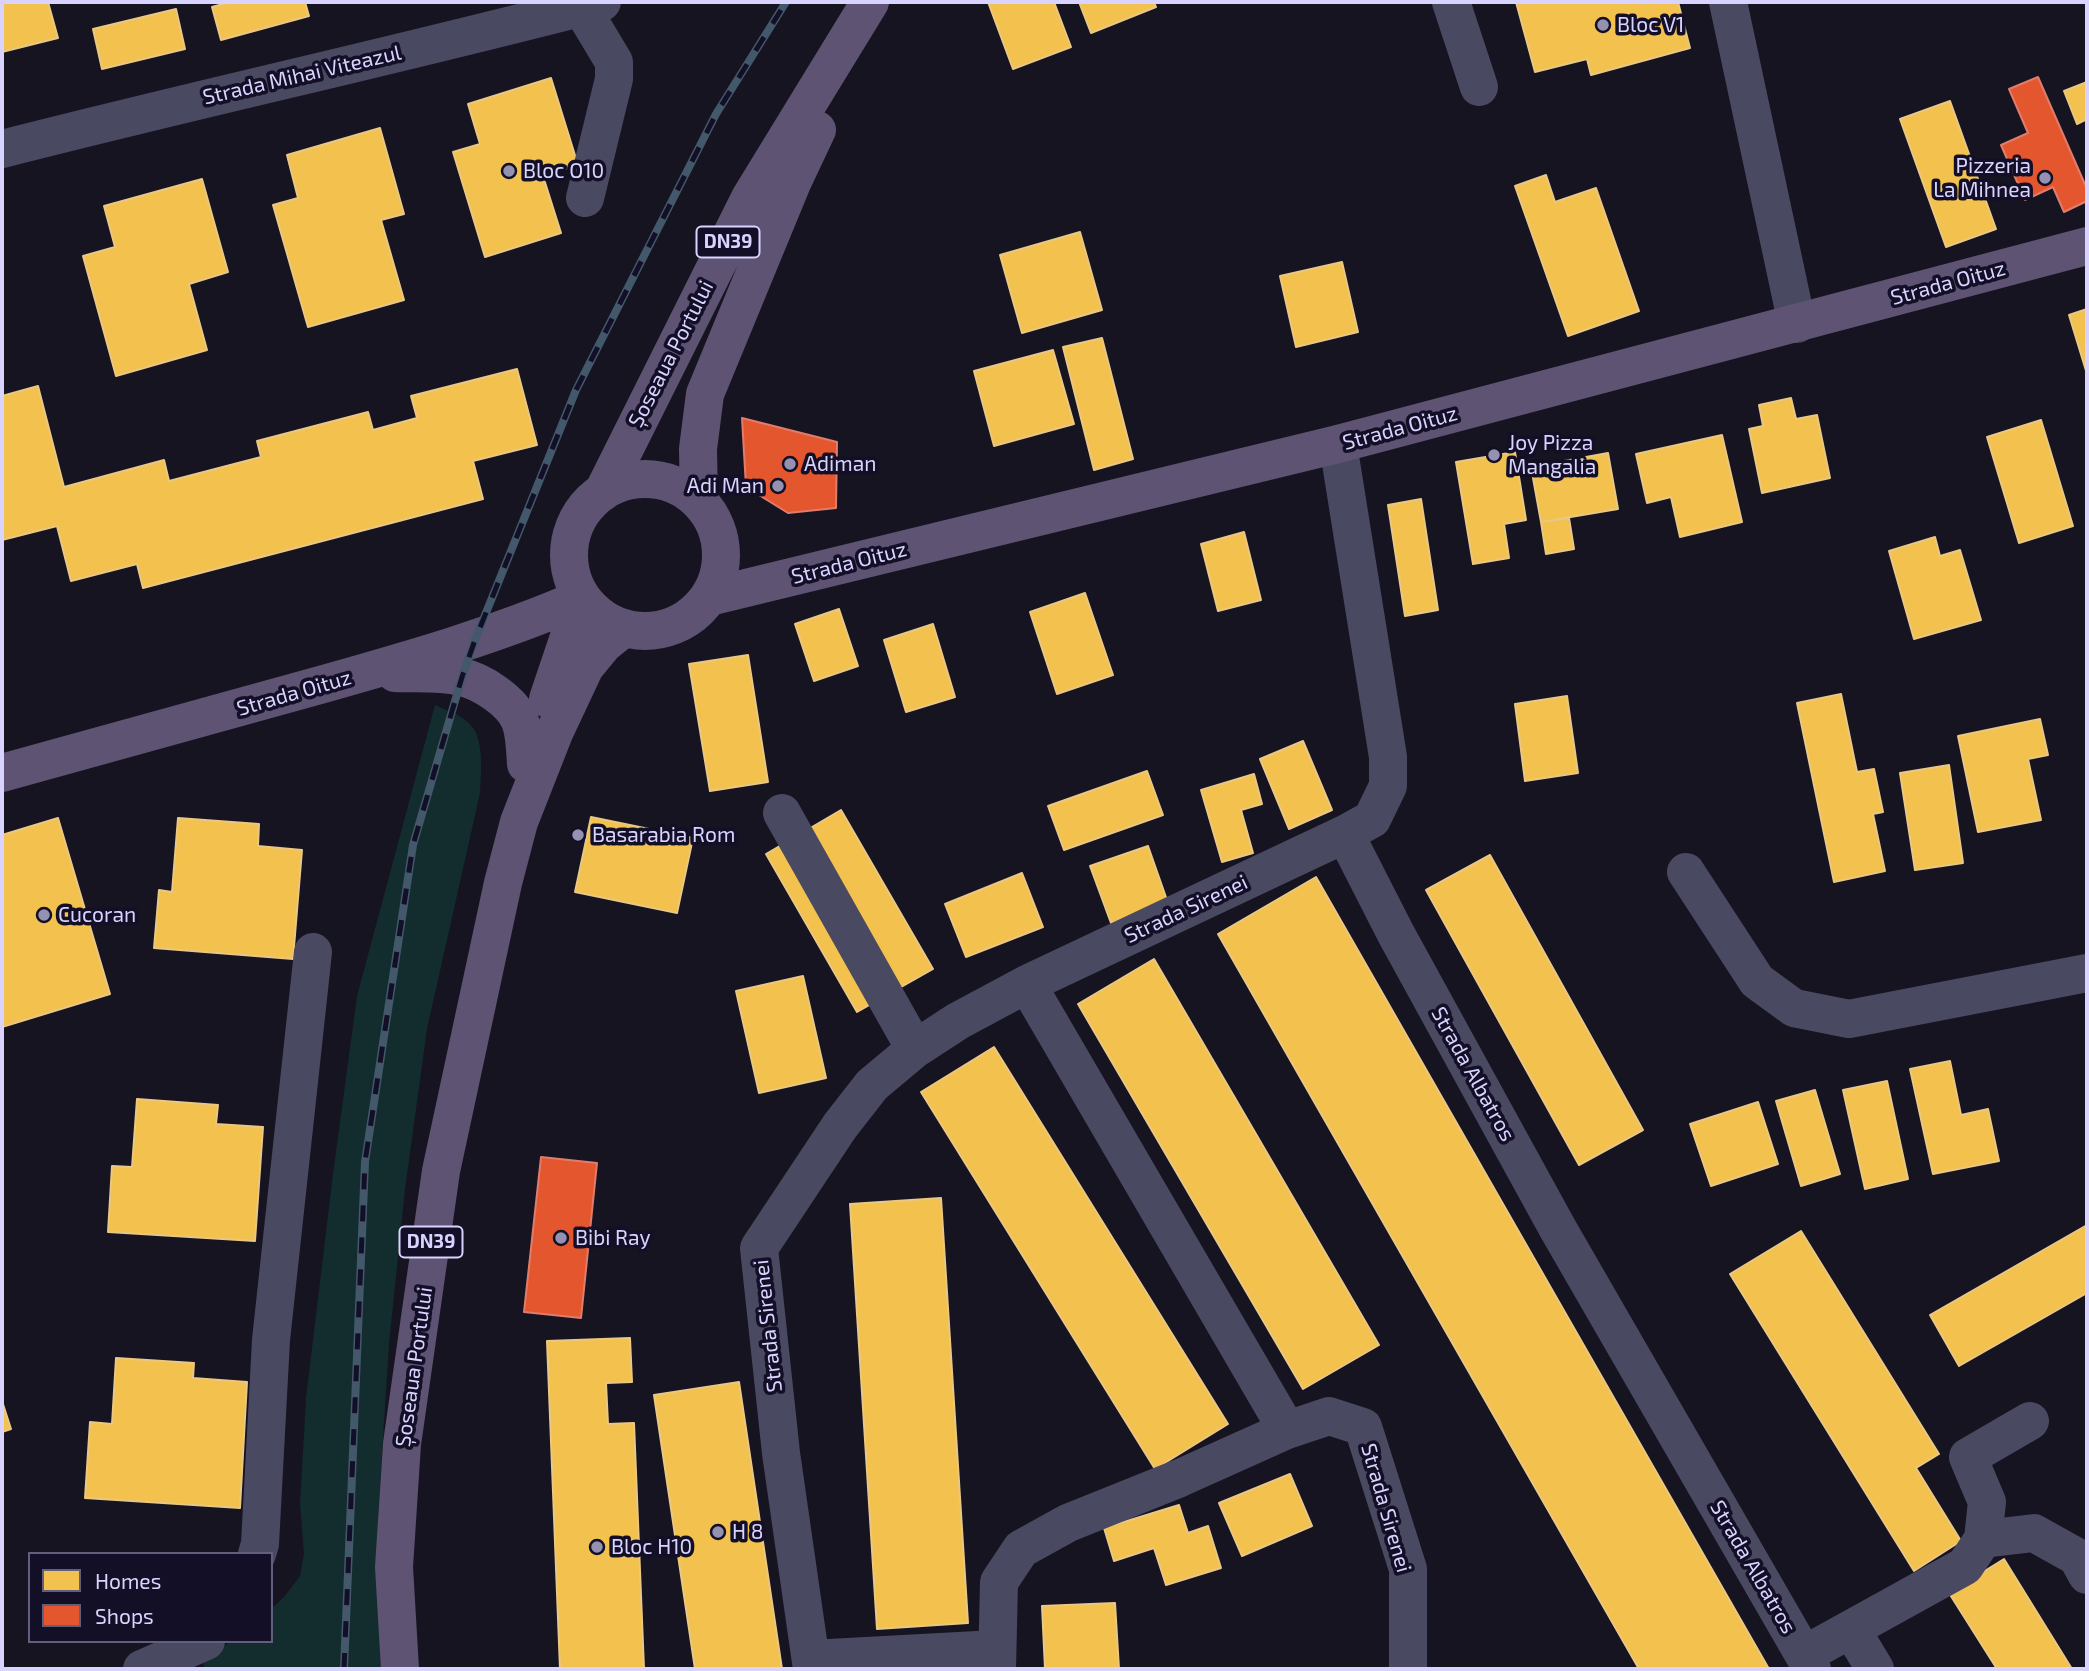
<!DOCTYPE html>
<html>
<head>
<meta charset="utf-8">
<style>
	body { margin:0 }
	#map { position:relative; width:2089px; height:1671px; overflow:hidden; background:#161421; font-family:"Exo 2",sans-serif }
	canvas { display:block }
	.frame { position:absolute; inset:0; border:4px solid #d9d4ff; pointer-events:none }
	.legend { position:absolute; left:28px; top:1552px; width:245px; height:91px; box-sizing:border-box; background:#130f26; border:2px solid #625e7d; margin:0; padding:9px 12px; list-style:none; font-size:21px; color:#d9d4ff }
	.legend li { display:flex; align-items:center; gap:14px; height:35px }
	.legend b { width:35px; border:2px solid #625e7d }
</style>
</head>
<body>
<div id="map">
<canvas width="2089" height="1671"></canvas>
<div class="frame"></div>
<ul class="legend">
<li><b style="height:19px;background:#f2c14e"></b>Homes</li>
<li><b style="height:19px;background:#e4572e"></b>Shops</li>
</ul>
</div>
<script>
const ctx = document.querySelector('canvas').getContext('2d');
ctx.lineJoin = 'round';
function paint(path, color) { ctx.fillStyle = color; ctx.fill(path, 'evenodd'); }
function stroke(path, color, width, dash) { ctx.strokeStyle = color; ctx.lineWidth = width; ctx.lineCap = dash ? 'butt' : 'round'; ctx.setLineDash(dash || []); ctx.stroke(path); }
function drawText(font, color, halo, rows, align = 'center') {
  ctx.font = font + ' "Exo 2",sans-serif'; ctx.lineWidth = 7; ctx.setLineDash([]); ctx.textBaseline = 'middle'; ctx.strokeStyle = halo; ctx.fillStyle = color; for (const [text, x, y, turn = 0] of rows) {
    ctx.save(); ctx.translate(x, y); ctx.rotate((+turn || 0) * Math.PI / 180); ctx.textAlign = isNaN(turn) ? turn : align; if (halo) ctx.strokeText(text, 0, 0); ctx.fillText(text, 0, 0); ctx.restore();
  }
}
paint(new Path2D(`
	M435,705C448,711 465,716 473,728C484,742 481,776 480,793L427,1029L405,1189L389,1344L378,1518L381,1669H205L203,1662L231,1641H271V1609L284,1597L300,1576L304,1554L300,1504L306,1398L333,1174L357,996Z`), '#132c2d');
const homes = new Path2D(`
	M2,2H48L58,38L2,52Z
	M230,2H305L309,16L221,40L212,7Z
	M988,2H1054L1071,47L1013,69Z
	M1079,2H1154L1156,7L1091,33Z
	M1516,2H1678L1690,48L1591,75L1587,59L1535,72Z
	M176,9L185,49L102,69L93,29Z
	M551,78L578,165L543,176L561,233L485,257L453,152L480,144L468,104Z
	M2087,82V119L2077,124L2064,91Z
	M1950,101L1996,229L1946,247L1900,119Z
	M380,128L404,214L381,220L404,300L308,327L273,205L298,198L287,155Z
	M1546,175L1555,202L1596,188L1639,311L1568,336L1515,186Z
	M202,179L228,272L189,284L207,350L116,376L83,256L115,247L104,206Z
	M1080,232L1102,310L1022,333L1000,255Z
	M1342,262L1358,332L1296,347L1280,276Z
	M2087,309V374L2069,315Z
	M1102,338L1133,459L1094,470L1063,347Z
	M1053,350L1074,424L994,446L974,371Z
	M517,369L537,445L473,461L483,499L143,588L137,564L71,581L57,526L2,540V396L38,386L64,487L164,460L169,481L261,457L257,441L368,412L373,430L417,418L411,396Z
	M1791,398L1796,419L1817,415L1830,478L1762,493L1749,429L1763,426L1759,405Z
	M2041,420L2073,526L2019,543L1987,437Z
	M1722,435L1742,522L1680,537L1671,497L1647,503L1636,454Z
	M1515,452L1526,520L1504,524L1509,558L1473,564L1456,462Z
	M1608,453L1618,509L1541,522L1531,467Z
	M1421,499L1438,610L1405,616L1388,505Z
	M1569,518L1574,549L1546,554L1541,522Z
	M1244,532L1261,600L1218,611L1201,544Z
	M1935,537L1940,556L1960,550L1981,620L1914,639L1889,551Z
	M1085,593L1113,675L1057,694L1030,612Z
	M839,609L858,666L814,681L795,624Z
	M933,624L955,697L906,712L884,640Z
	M748,655L768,782L710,791L689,664Z
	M1841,694L1857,772L1874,769L1883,812L1873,814L1885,871L1834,882L1797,703Z
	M1567,696L1578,773L1525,781L1515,704Z
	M2040,719L2048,755L2028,759L2041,820L1978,832L1958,736Z
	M1303,741L1332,810L1289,829L1260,759Z
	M1949,765L1963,863L1915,870L1900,773Z
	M1147,771L1163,815L1064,850L1048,806Z
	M1254,774L1262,804L1241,810L1253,853L1222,862L1201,790Z
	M841,810L933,969L857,1012L766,854Z
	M591,817L693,838L677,913L575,892Z
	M58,818L110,994L2,1027V835Z
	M178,818L259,824L258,846L302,850L293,959L154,948L159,890L172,892Z
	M1148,846L1168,903L1111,923L1090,866Z
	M1490,855L1643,1130L1579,1165L1426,890Z
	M1022,873L1043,927L966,957L945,904Z
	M1316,877L1769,1669H1639L1218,934Z
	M1154,959L1379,1345L1303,1389L1078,1004Z
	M803,976L826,1078L759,1093L736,991Z
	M994,1047L1228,1424L1155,1469L921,1092Z
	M1950,1061L1961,1115L1988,1109L1999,1161L1933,1174L1910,1069Z
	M1887,1081L1908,1179L1865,1189L1843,1090Z
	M1815,1090L1840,1174L1801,1186L1776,1101Z
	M137,1099L218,1105L216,1124L263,1127L255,1241L108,1232L112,1166L132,1167Z
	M1758,1102L1778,1164L1711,1186L1690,1124Z
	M941,1198L968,1623L877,1629L850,1204Z
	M2087,1225V1293L1959,1366L1930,1315Z
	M1801,1231L1939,1454L1916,1468L1961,1541L1914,1571L1730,1274Z
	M630,1338L632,1382L606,1383L608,1424L634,1423L644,1669H560L547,1341Z
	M116,1358L194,1363L193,1378L247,1382L240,1508L85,1498L90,1422L112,1424Z
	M739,1382L782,1669H695L654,1395Z
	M2,1401L11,1429L2,1432Z
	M1290,1474L1312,1526L1242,1556L1219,1503Z
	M1179,1505L1188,1533L1208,1526L1221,1568L1166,1585L1154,1548L1114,1561L1104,1528Z
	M2004,1559L2072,1669H1997L1949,1593Z
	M1115,1603L1119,1669H1045L1042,1606Z`);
paint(homes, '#f2c14e');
stroke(homes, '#eac783', 2);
const shops = new Path2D(`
	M2038,77L2087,189V201L2064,212L2053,187L2025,200L2001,145L2028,133L2009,89Z
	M742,418L837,442L836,508L788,513L746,487Z
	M541,1157L597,1163L581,1318L524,1312Z`);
paint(shops, '#e4572e');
stroke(shops, '#e17c6d', 2);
stroke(new Path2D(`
	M1451,2L1479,87
	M1728,2L1797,324
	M581,7L614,62V79L585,198
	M2,149C201,98 403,54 602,2
	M782,813L915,1049
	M1345,834L1396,934L1558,1229L1812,1669
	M1686,872L1757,981L1794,1008L1849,1019L2087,973
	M1027,984L1287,1430
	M1983,1539L2034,1533L2077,1557L2087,1575
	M257,1554L260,1544L271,1340L313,952
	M1851,1629L1875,1669
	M1804,1655L1965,1566L1983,1539L1987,1502L1968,1457L2030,1421
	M811,1659L996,1649
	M142,1669L206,1641
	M812,1669L781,1453L759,1248L840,1126L872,1085L915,1049L958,1021L1027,984L1345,834L1372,819L1388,786V757L1338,444
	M997,1669L999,1582L1021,1549L1068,1523L1180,1478L1287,1430L1329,1416L1363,1427L1408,1569V1669`), '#4a4962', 38);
stroke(new Path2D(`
	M569 555a76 76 0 1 1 152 0a76 76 0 1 1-152 0Z
	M603,492L750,198L870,2
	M699,500L698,449L705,394L792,183L817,130
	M709,597L1338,444L2087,246
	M395,673C416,674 440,672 461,677C481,681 512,701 520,721C525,734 525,750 526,764
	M548,699L582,598
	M2,773C108,744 214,715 320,685C409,660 497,635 582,598
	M400,1669L394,1567L402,1444L441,1171L503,883L519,822L554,733L585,667L604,644L624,628`), '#5e5373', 38);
const rail = new Path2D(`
	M344,1669L365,1162L413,845L462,677L475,640L576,390L716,114L786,2`);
stroke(rail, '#43596b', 8);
stroke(rail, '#130f26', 5, [16]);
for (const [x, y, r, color] of [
	[1603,25,7,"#9591b1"],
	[509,171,7,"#9591b1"],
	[2045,178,7,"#9591b1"],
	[1494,455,7,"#9591b1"],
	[790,464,7,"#9591b1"],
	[778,486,7,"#9591b1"],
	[578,835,7,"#9591b1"],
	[44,915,7,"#9591b1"],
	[561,1238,7,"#9591b1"],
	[718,1532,7,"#9591b1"],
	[597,1547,7,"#9591b1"]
]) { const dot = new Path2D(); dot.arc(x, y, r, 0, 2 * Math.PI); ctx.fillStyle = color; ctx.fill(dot); stroke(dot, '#130f26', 2.5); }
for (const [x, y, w] of [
	[728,242,63],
	[431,1242,63]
]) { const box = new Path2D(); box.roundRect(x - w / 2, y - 15.5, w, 31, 5); ctx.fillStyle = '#130f26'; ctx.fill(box); stroke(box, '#d9d4ff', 2); }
drawText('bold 19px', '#d9d4ff', null, [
	["DN39",728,242],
	["DN39",431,1242]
]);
drawText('21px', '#d9d4ff', '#130f26', [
	["Bloc V1",1617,25],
	["Pizzeria",2031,166,"right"],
	["La Mihnea",2031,190,"right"],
	["Bloc O10",523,171],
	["Joy Pizza",1508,443],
	["Mangalia",1508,467],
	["Adiman",804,464],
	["Adi Man",764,486,"right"],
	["Basarabia Rom",592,835],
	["Cucoran",58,915],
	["Bibi Ray",575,1238],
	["H 8",732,1532],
	["Bloc H10",611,1547]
], 'left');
drawText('21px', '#d9d4ff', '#130f26', [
	["Strada Mihai Viteazul",302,75,-13],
	["Strada Oituz",1948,283,-15],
	["Șoseaua Portului",671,354,-63],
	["Strada Oituz",1400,428,-15],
	["Strada Oituz",849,563,-14],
	["Strada Oituz",294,693,-16],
	["Strada Sirenei",1186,909,-25],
	["Strada Albatros",1473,1074,61],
	["Strada Sirenei",768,1326,-96],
	["Șoseaua Portului",414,1367,-82],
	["Strada Sirenei",1386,1508,74],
	["Strada Albatros",1753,1567,60]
]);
</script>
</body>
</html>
